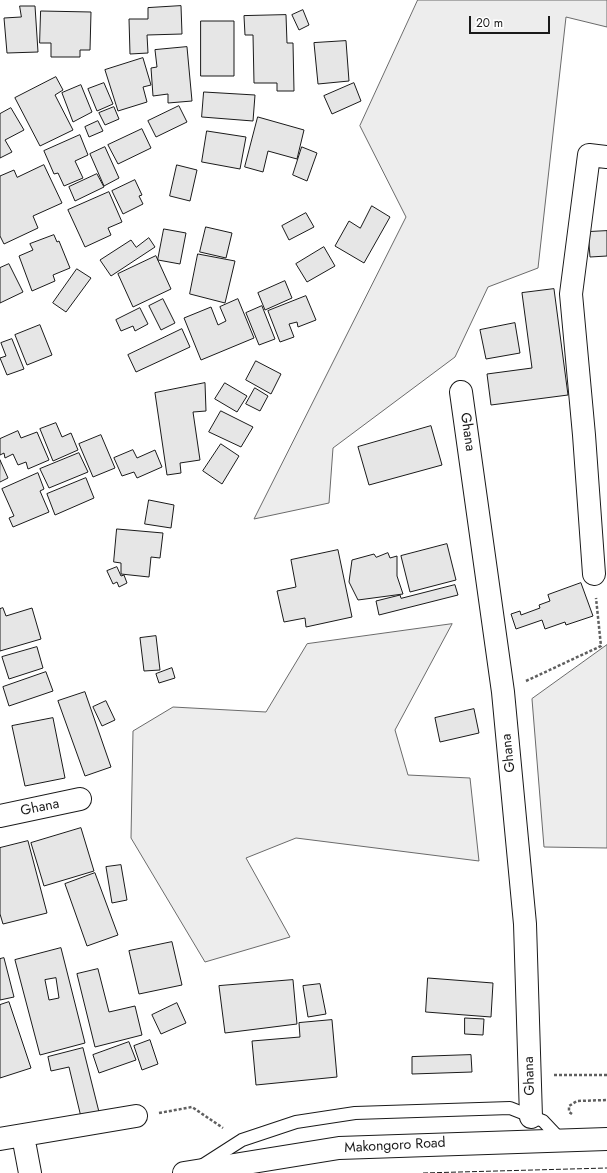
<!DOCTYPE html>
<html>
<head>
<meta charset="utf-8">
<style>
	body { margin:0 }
	#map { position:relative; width:607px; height:1173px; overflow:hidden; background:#fff; font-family:Jost,sans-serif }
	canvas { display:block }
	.scale { position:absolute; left:469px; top:16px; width:81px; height:18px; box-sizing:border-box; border:2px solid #1a1a1a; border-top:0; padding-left:5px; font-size:12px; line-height:14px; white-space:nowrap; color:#1a1a1a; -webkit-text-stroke:3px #fff; paint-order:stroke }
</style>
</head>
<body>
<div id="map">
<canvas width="607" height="1173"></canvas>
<div class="scale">20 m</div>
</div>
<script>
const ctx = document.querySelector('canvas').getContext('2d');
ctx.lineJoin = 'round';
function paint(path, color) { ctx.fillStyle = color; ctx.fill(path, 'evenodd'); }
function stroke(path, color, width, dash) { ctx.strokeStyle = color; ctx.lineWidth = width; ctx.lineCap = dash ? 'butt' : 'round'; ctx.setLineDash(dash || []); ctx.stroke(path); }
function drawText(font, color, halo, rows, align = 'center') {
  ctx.font = font + ' Jost,sans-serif'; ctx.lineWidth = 3; ctx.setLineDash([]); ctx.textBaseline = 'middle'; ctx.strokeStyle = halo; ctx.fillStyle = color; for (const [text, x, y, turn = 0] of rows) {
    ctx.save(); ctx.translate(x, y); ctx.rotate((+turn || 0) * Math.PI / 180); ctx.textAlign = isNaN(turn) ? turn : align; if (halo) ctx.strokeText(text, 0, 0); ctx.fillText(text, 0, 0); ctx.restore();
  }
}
const built = new Path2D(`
	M418,0H607V27L566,17L538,268L488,287L455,357L333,448L329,503L254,519L406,217L360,126Z
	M452,624L395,730L408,775L470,778L479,861L296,838L246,858L290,937L205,962L131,838L133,731L173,707L266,712L307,644Z
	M607,645V848L544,847L532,699Z`);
paint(built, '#ededed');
stroke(built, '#6a6a6a', 1);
const building = new Path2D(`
	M20,6H35L38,52L7,53L4,18L21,17Z
	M181,6L182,34L147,35L148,53L130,54L129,19H148V8Z
	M303,10L309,25L299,30L292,15Z
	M41,11L91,12L90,50H80V57H51V43H40Z
	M286,15L287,43H293L294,91H277V83H254L253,35H245L244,16Z
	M201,21H234V76H201Z
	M346,41L349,81L318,84L314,43Z
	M187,47L192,101L168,103V94L153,96L151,68L157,67L155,50Z
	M143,58L151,85L143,87L147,102L118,111L105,70Z
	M56,77L63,90L55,95L73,130L40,146L15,98Z
	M104,83L113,104L97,111L88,89Z
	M354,83L361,101L332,114L324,96Z
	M81,85L92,112L73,122L62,93Z
	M204,92L255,95L253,121L202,117Z
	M179,106L187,122L156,137L148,121Z
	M114,107L119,119L105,125L99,113Z
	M11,108L24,130L5,140L12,152L0,158V114Z
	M258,117L304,130L297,159L268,151L263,172L245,167Z
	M98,121L103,131L89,137L85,127Z
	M142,129L151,148L118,164L108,145Z
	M207,131L246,137L240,169L202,162Z
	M80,135L88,155L75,161L83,178L64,186L58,173L54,174L44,151Z
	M105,147L119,178L104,186L90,154Z
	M302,147L317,153L307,181L293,175Z
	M44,165L62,203L33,216L38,228L4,244L0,236V176L14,170L17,177Z
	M177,165L197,170L190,201L170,196Z
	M97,174L104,187L75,201L69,187Z
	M135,180L142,195L139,196L143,204L123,214L112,191Z
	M109,192L122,222L108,228L111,235L85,247L68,210Z
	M372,206L390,217L364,263L335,246L349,221L360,228Z
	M306,213L314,227L289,240L282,226Z
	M206,227L232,233L226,258L200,252Z
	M164,229L186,233L180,264L158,260Z
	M607,231V256L590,257L588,232Z
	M54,235L57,242L59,241L70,268L53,275L55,281L32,291L19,256L33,250L30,244Z
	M149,238L155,247L111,276L100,260L131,240L136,247Z
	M324,247L335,266L307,282L296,264Z
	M198,254L235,261L225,303L190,294Z
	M156,256L171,289L133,307L118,274Z
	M9,264L23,292L0,303V268Z
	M77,269L91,278L66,312L53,303Z
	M285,281L292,298L265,310L258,293Z
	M554,289L568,395L491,405L487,374L532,368L522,293Z
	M306,296L316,320L298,327L297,322L289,324L294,337L280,342L268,311Z
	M163,299L175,323L161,330L149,306Z
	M238,299L254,338L201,360L184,318L211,307L218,325L226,321L220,307Z
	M262,306L275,339L259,345L246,313Z
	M140,308L148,324L135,331L133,326L121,331L116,320Z
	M515,323L520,353L486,359L480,330Z
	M40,325L52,355L27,365L15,335Z
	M182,329L190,347L136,372L128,355Z
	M12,339L24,369L7,375L0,358L6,356L1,343Z
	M256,361L281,374L271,394L246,380Z
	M205,383L206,411L193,412L200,460L180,463L181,473L167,475L155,393Z
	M225,383L247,396L237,412L215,399Z
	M255,388L268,396L260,411L246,404Z
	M221,411L253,427L241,447L209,432Z
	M56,423L62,437L71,433L78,450L53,461L40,429Z
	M431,426L442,465L369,485L358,447Z
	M18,431L21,438L37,432L49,460L28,469L26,462L18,465L13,454L5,458L4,453L0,455V439Z
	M101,435L115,468L93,477L79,444Z
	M221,444L239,456L222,484L203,471Z
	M133,450L137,458L155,450L162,467L137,478L134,472L122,476L114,458Z
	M79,453L88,472L49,488L40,469Z
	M0,460L8,478L0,482Z
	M38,473L44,489L40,491L49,512L13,527L9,518L14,516L2,489Z
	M86,478L94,498L55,515L47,494Z
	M149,500L174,505L171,528L145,524Z
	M117,529L163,533L160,558L151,557L149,577L121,574V563L114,562Z
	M447,544L456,580L410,592L401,556Z
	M338,550L352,617L306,627L305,618L284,622L277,591L296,587L291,560Z
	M388,553L390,558L397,556V576L403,594L358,600L349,582L352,560L374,554L376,557Z
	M117,567L121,576L124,575L127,583L119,587L117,582L113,584L107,571Z
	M581,583L593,616L566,625L565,622L545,629L542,620L516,629L511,614L520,611L521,615L540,608L539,605L550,601L548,595Z
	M455,585L458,595L379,615L376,601L400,595L401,598Z
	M3,608L6,616L32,608L41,639L0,651V609Z
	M156,636L160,670L144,671L140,638Z
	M37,647L43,668L9,679L2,657Z
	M172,668L175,678L159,683L156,674Z
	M46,672L53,691L9,706L3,687Z
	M85,692L111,767L85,776L58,701Z
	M106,701L115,720L102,726L93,707Z
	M474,709L479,733L440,742L435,718Z
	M53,718L65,778L25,786L12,726Z
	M81,828L94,871L44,886L31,843Z
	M28,841L47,913L3,924L0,914V848Z
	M121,865L127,900L112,903L106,867Z
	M95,873L118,935L87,946L65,884Z
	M172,942L182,985L139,994L129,951Z
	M61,948L85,1043L40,1055L15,960ZM56,978L59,998L49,1000L45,980Z
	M4,958L14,997L0,1000V959Z
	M98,969L109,1012L135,1006L142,1035L95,1047L77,974Z
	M428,978L493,983L491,1017L426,1012Z
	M293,980L297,1024L225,1033L219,986Z
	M320,984L326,1014L308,1017L303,986Z
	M9,1002L31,1068L0,1078V1005Z
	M177,1003L186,1023L161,1034L152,1015Z
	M465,1018L484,1019L483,1035L465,1034Z
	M332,1020L337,1077L256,1085L252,1041L300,1037L299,1023Z
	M150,1040L158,1064L142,1070L134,1046Z
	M129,1042L136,1060L99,1073L93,1055Z
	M83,1048L99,1112L81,1117L69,1067L51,1071L48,1057Z
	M471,1055L472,1072L412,1074V1057Z`);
paint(building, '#e6e6e6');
stroke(building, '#1a1a1a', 1);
const lane = new Path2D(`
	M203,1165L242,1140L296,1122L355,1113L510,1108L543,1121L560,1139`);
const street = new Path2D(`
	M461,392L503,692L525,924L531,1117
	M594,574L584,435L571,294L589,155L607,157
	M23,1136L30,1173
	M0,1139L136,1116`);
const secondary = new Path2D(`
	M0,816L80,799`);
const primary = new Path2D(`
	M184,1173L339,1148L607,1139`);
stroke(lane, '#1a1a1a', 14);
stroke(street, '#1a1a1a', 24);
stroke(secondary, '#1a1a1a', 24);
stroke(primary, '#1a1a1a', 24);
stroke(new Path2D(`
	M526,681L601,646L596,598
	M554,1075H607
	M159,1113L192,1107L223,1128
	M572,1114L569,1112V1106L577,1101L607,1100`), '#5f5f5f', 2.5, [3, 2]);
stroke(lane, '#fff', 12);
stroke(street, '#fff', 22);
stroke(secondary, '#fff', 22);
stroke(primary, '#fff', 22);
stroke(new Path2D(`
	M423,1173L607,1168`), '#1a1a1a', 1, [5, 2]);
drawText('14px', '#1a1a1a', '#fff', [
	["Ghana",467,432,82],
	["Ghana",509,753,-96],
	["Ghana",40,808,-12],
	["Ghana",530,1076,-92],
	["Makongoro Road",395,1146,-3]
]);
</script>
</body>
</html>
